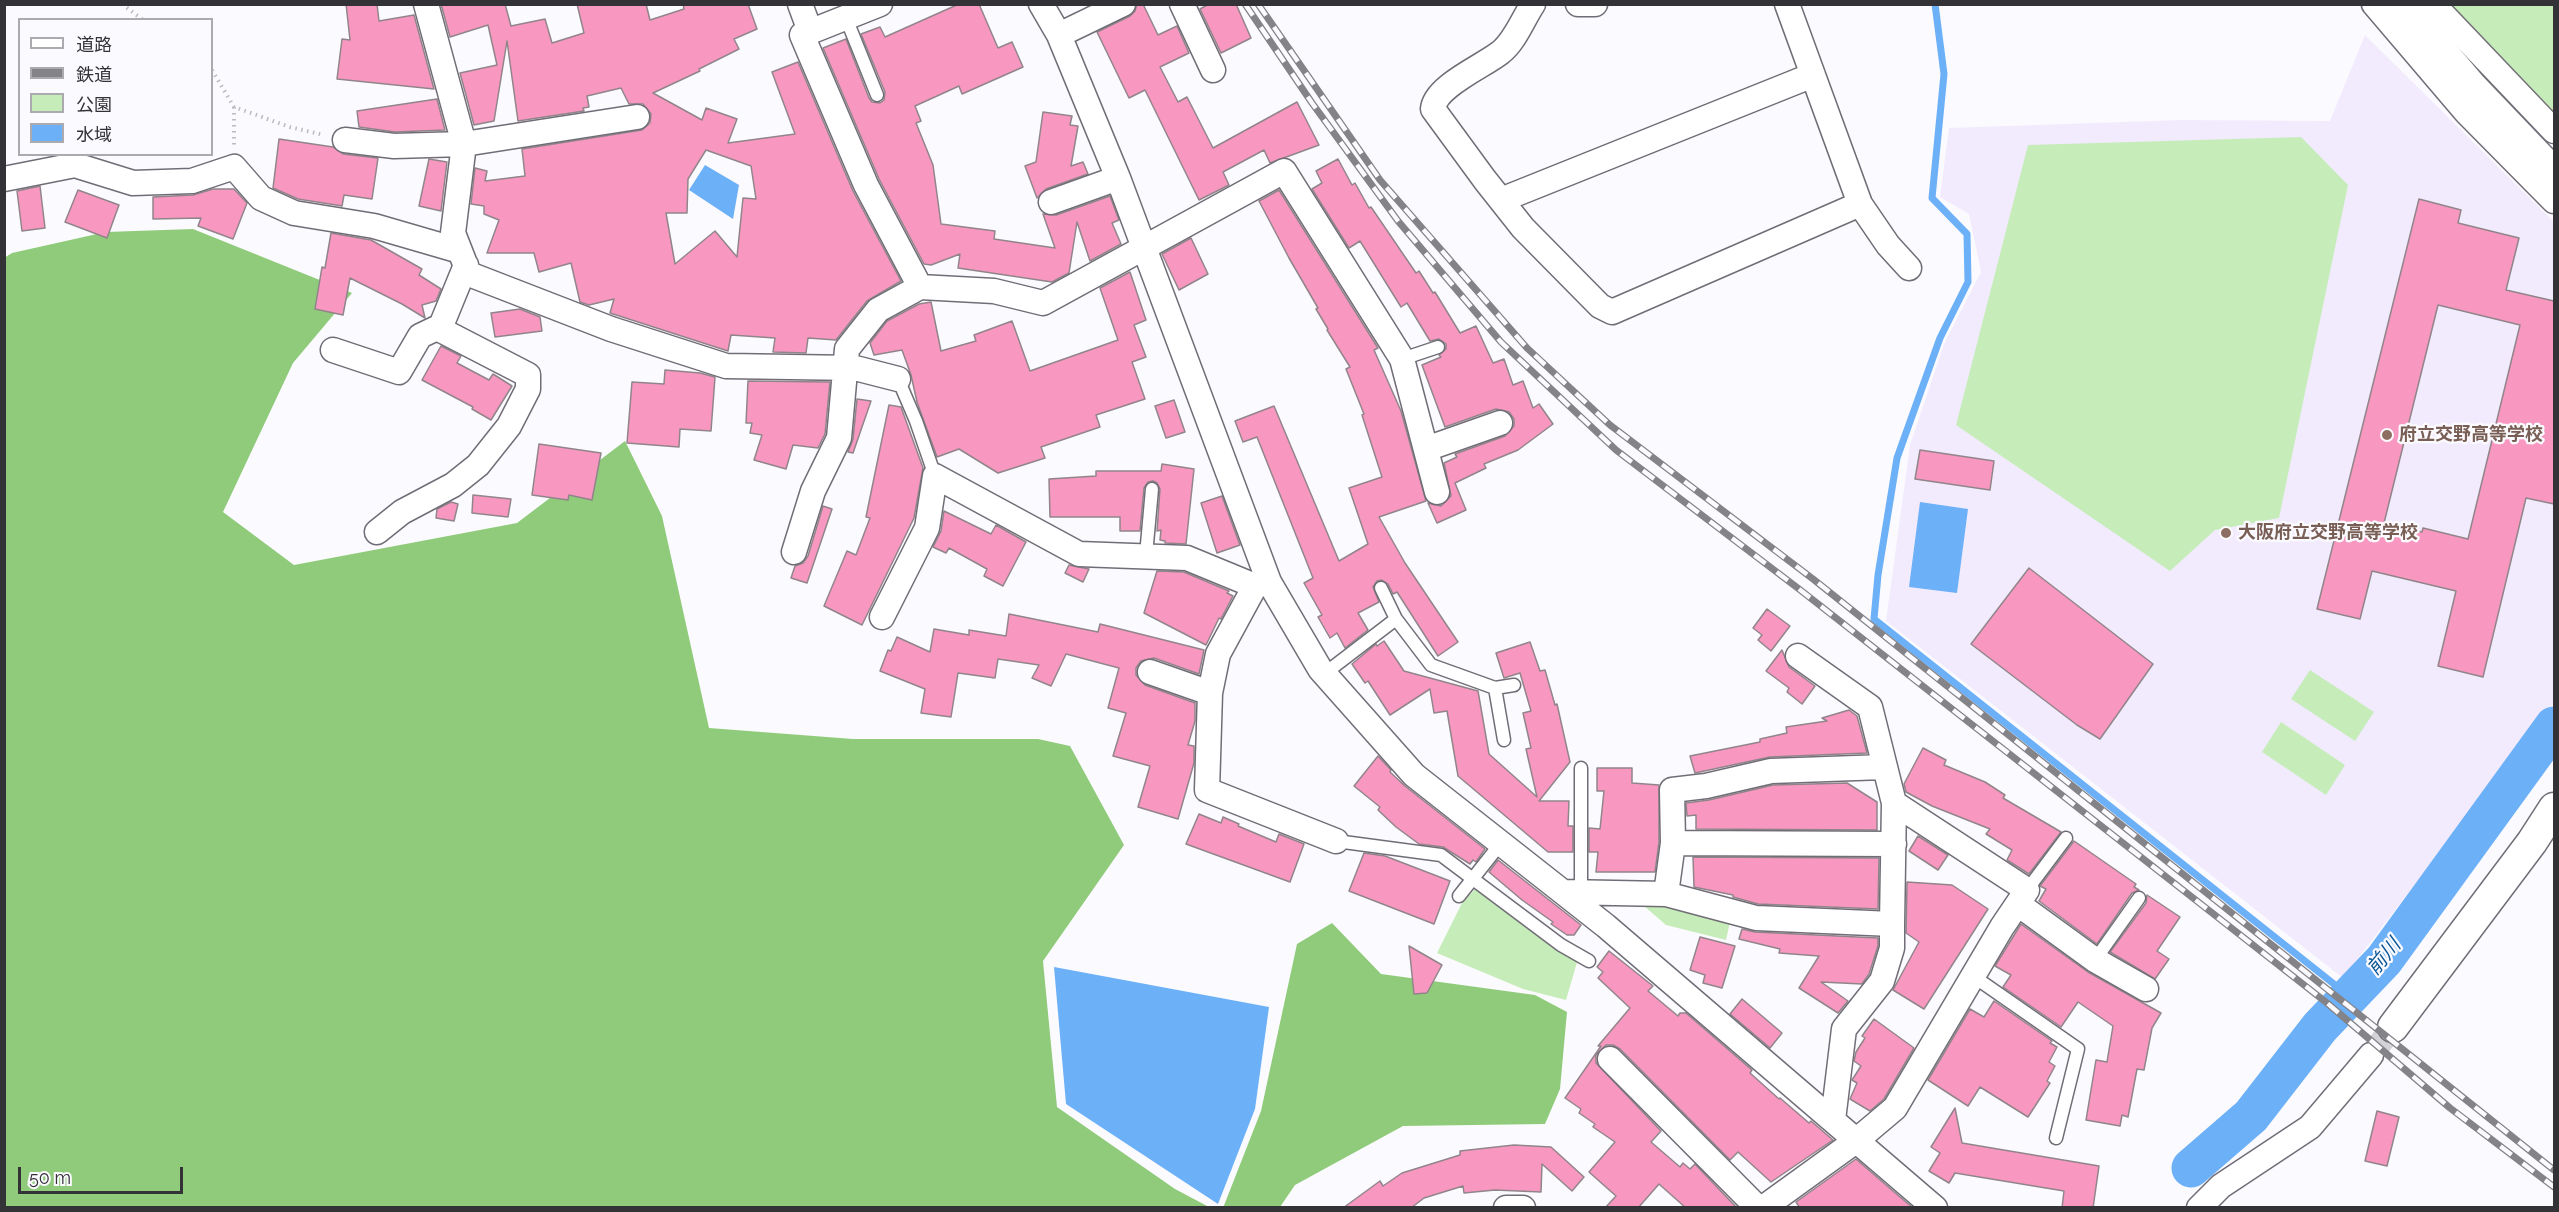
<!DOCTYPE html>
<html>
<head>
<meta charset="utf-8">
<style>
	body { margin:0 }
	#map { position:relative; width:2559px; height:1212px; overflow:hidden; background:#fbfafe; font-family:Raleway,"Noto Sans JP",sans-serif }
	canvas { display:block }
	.frame { position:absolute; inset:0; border:6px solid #333236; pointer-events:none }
	.legend { position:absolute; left:18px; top:18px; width:195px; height:138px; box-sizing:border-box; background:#fbfafe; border:2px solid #abaaae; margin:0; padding:8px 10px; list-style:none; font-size:18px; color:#333236 }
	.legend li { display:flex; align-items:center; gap:12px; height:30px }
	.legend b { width:30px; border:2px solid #abaaae }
	.scale { position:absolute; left:18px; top:1167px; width:165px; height:27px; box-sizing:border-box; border:3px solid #333236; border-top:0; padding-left:8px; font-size:18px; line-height:21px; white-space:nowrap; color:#333236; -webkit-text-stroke:4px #fbfafe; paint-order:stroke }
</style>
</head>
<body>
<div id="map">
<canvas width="2559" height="1212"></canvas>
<div class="frame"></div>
<ul class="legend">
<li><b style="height:8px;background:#fff"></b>道路</li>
<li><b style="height:8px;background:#848387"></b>鉄道</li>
<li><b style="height:16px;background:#c6edb9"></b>公園</li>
<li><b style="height:16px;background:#6cb0f7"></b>水域</li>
</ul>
<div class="scale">50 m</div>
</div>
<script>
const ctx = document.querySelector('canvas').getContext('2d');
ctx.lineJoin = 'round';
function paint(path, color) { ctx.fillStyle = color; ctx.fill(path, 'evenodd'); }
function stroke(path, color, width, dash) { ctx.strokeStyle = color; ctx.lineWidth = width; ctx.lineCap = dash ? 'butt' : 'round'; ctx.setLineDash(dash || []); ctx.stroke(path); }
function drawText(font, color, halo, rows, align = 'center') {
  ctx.font = font + ' Raleway,"Noto Sans JP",sans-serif'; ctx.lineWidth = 4.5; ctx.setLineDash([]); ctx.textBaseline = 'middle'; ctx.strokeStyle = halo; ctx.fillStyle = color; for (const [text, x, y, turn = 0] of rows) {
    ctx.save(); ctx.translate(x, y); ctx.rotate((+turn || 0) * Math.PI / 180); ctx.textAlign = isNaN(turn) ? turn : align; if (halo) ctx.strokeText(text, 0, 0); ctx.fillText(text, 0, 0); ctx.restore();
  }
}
paint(new Path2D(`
	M2365,35L2554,222V703L2343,978L1886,621L1910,445L1944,344L1981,272L1969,214L1940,197L1949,128L2182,120L2330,121Z`), '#f2ebfe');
paint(new Path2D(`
	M2442,5H2554V117Z
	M2301,137L2348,185L2279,518L2215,530L2170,571L1956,425L2028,145Z
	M2310,670L2374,712L2355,741L2291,699Z
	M2281,722L2345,765L2326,795L2262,752Z
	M1477,887L1578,959L1566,1000L1523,989L1437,953L1462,903Z
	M1636,899L1730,922L1726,940L1666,925Z`), '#c6edb9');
paint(new Path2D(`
	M193,229L352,293L293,363L223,512L294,565L517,523L625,441L662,516L709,728L853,739H1038L1070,746L1124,845L1043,961L1057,1107L1175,1189L1209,1207H5L4,258L12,253L106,232Z
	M1332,923L1381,974L1535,995L1567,1012L1560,1089L1545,1124L1403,1126L1295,1185L1280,1207L1223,1208L1261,1111L1297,944Z`), '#90cb7b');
paint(new Path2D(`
	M705,165L739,185L733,219L689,190Z
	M1920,502L1968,509L1957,593L1909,587Z
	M1054,967L1269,1007L1255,1109L1218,1204L1066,1104Z`), '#6cb0f7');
stroke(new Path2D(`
	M1935,4L1944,74L1932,198L1967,234L1968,282L1940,338L1897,458L1878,575L1874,619L2349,996`), '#6cb0f7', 7);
stroke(new Path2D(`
	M2191,1168L2251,1116L2320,1027L2384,960L2554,726`), '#6cb0f7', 39);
const building = new Path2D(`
	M346,4H377L379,21L414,15L434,89L337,79L342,39L350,40Z
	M441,4H505L511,26L545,19L552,43L584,33L577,4H646L650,20L684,9L683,4H748L757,29L734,39L739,49L699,69L700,71L653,93L702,120L706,108L737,119L728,143L795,134L772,72L798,62L853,191L901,281L867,301L836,340L808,338L806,353L773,352L775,338L731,335L728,351L610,313L614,299L589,305L580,302L571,263L539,272L534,253H487L499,220L484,214V206L471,204L475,168L487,171L485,181L525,176L522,149L642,130L650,123L651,114L643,104H629L621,88L587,96L589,107L583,108L584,111L518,121L507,41L494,121L474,125L460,73L497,65L488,25L450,37ZM706,150L751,166L756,199L743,198L737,257L715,231L675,264L666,213H687L688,179Z
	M959,4H979L998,48L1012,42L1023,67L962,94L959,86L915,106L921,121L916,123L933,165L941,224L995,231L994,239L1055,248L1043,214L1056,215L1110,196L1119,220L1112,223L1121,244L1090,261L1077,222L1069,273L1052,282L958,268L960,254L931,265L924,264L879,179L823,48L846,39L869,98L872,102L880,103L884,100L885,92L861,34L880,27L885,37Z
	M1137,4H1143L1158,35L1177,26L1189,53L1160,67L1178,102L1187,97L1213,148L1297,102L1319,145L1270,163L1264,150L1223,172L1229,185L1199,200L1145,90L1129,98L1097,32L1130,16L1135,11Z
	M1209,4H1236L1251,38L1221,53L1200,9Z
	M437,99L445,130L395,132L359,127L357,111Z
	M1043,112L1072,116L1070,125L1078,126L1071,166L1083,162L1088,174L1046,189L1037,198L1025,166L1036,162Z
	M279,139L333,147L343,154L378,158L372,199L344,195L342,206L298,199L273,188Z
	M429,159L447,162L441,211L419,206Z
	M1338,159L1352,185L1355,183L1369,208L1371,207L1416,273L1419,271L1433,293L1435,292L1460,333L1476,326L1493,363L1504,359L1513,385L1523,381L1533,408L1539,404L1553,424L1518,450L1484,464L1486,468L1455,483L1466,510L1437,523L1428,503L1441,506L1451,496L1444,463L1457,457L1455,454L1505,436L1514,426V419L1509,412L1496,409L1445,427L1422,365L1441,357L1439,355L1446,349V344L1439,339L1430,341L1407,303L1401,307L1360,241L1349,248L1312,189L1322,183L1316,171Z
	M40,186L45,228L22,231L17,191Z
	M213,189H234L247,203L233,239L198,226L201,218L153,219V197L193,195Z
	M78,190L119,205L107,238L65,222Z
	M1279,190L1378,348L1374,350L1401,411L1426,501L1379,517L1405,563L1458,642L1438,656L1397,592L1393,594L1388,584L1382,580L1377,581L1373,587L1379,602L1358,613L1368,630L1345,648L1337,633L1330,638L1318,617L1322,615L1304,583L1313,578L1257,437L1243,442L1235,421L1274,406L1339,561L1368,544L1349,488L1382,477L1362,415L1364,414L1346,369L1350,367L1327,330L1328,329L1316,309L1318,308L1289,258L1259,201Z
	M2419,199L2461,210L2458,223L2519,238L2506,290L2554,301V504L2526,498L2483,677L2438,666L2456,591L2372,571L2360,619L2317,609ZM2438,305L2520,325L2468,539L2423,528L2422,532L2384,523Z
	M331,233L371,240L422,269L419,275L441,289L436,301L422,305L425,318L402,304L350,278L343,315L315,309L322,267L325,268Z
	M1191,238L1208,274L1179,290L1162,254Z
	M1130,272L1146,320L1134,325L1146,357L1132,362L1145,399L1096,415L1100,427L1041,447L1045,458L998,473L959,449L937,457L917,402L911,375L902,350L874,355L870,343L887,321L919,304L931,302L941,351L976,341L974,335L1012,321L1030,371L1118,340L1100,288Z
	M520,309L540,317L542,331L495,337L491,313Z
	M441,346L461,356L457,363L489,380L493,374L512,386L491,420L472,409L473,407L422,380Z
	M665,370L700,373L715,377L711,431L680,429L679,447L627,443L632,382L664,384Z
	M748,381L830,382L825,434L818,448L793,445L786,469L754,460L762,435L750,433L752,423H746Z
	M857,399L871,401L853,453L848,452L853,439Z
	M1174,400L1185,432L1166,438L1155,406Z
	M889,405L901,407L923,468L914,518L862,625L824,606L847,551L856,555L870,518L866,517Z
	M539,444L601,453L592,500L569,495L568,500L532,495Z
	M1920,450L1994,461L1990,490L1915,479Z
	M1162,464L1194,469L1186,544L1165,543V541L1160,540L1161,530L1157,531L1160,489L1157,483L1153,481L1148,482L1144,488L1140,531H1120V517H1050L1049,479L1096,476V471H1161Z
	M473,495L511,499L508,517L472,513Z
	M1222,496L1240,545L1217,553L1201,503Z
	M451,502L458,504L454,521L436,518L437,509Z
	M823,506L832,509L807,583L791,578L795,566L803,563L808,556Z
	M944,511L991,534L996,525L1026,542L1003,586L984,576L987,569L949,548L946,553L933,547L941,531Z
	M1069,565L1089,569L1083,582L1065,573Z
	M2029,568L2153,664L2100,739L2077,725L1971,644Z
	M1157,571L1184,572L1229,591L1227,593L1233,596L1221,619L1219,618L1206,645L1144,613Z
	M1767,609L1790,626L1771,651L1758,640L1762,635L1753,628Z
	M1009,614L1098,632L1100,624L1204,650L1199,674L1154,658L1141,661L1136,668V675L1145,685L1195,703V721L1188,745L1194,746V763L1178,819L1138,807L1150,766L1113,756L1126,713L1108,708L1119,668L1066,654L1051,686L1032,678L1039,665L998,659L995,678L958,673L951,717L921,713L925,689L880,671L888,650L891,651L897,637L930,652L934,629L969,635V630L1006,636Z
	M1384,641L1404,671L1478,691L1489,754L1537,797L1526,749L1531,748L1523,713L1531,711L1520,673L1504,678L1496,653L1530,642L1540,671L1545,670L1555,705L1557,704L1570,762L1539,801H1569L1568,826H1573V852H1548L1458,776L1447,711L1434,713L1430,689L1390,715L1368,681L1365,683L1352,664L1376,644L1377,646Z
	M1782,650L1789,667L1815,686L1802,704L1787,692L1789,688L1766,671Z
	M1849,710L1857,716L1867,753L1770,757L1695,773L1690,756L1760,742V739L1787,733L1786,727L1827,721L1822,718Z
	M1923,748L1946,760L1944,765L1985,782L2005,795L2003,798L2061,832L2029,874L2007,860L2012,850L1986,834L1990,829L1932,806L1906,792L1904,784Z
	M1378,756L1391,770L1390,772L1405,786L1485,849L1476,862L1473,860L1470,864L1443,847L1419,844L1396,827L1378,810L1380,807L1354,786Z
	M1597,768H1632V783L1659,785V842L1655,872H1596L1598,852H1589V828L1600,829L1604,791H1597Z
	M1847,783L1877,802V830L1696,829V815L1687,816L1686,803L1709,800L1773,785Z
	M1199,814L1221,823L1223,817L1239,824L1238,826L1276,842L1279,834L1304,844L1290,882L1186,844Z
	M1918,836L1948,855L1938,870L1909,851Z
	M2074,841L2136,884L2134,887L2139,890L2132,893L2097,944L2039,901L2046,889L2040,886Z
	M1364,853L1385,856L1450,881L1434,924L1349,891Z
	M1693,857L1879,858L1878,909L1758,904L1733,897V895L1694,887Z
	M1498,860L1581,925L1574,935H1567L1551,924L1553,922L1522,900L1489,872Z
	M1907,882L1952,885L1988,909L1924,1009L1893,990L1919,942L1906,933Z
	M2147,895L2180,917L2157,951L2169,959L2155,979L2110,952L2146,903Z
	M2021,924L2088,972L2161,1013L2152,1028L2144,1070L2137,1069L2128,1117L2122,1115L2120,1126L2086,1120L2096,1060L2107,1062L2113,1026L2078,1002L2061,1027L2003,987L2011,975L1995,966Z
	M1742,929L1755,932L1878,938V946L1869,974L1862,984L1821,982L1848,1001L1838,1013L1799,988L1819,956L1779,953L1780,949L1739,939Z
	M1700,937L1735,946L1722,988L1703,983L1705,975L1690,970Z
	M1409,946L1442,965L1427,993L1414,994Z
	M1609,951L1653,986L1648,991L1678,1016L1680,1013H1686L1752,1070L1750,1073L1779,1099L1780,1098L1809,1123L1811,1121L1833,1140L1771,1182L1738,1152L1730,1160L1620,1049L1613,1045H1606L1596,1055V1063L1661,1131L1651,1142L1680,1167L1683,1163L1690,1169L1695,1164L1737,1208H1686L1659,1184L1638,1208H1605L1616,1196L1589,1172L1615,1142L1593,1127L1595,1124L1579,1113L1581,1109L1565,1098L1601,1046H1598L1630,1008L1598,978L1603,972L1597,967Z
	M1742,999L1782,1033L1770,1048L1730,1014Z
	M1994,1001L2052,1041L2050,1043L2057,1047L2049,1062L2055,1066L2047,1081L2050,1083L2028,1117L1980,1087L1968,1106L1928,1080L1970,1009L1984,1017Z
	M1874,1019L1914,1048L1884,1099L1870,1111L1850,1099L1857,1083L1852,1080L1861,1066L1854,1061L1856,1052L1865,1038L1862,1036Z
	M1955,1108L1962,1143L2099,1166L2093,1208H2062L2064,1191L1955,1173L1949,1183L1929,1171L1940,1153L1931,1147Z
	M2377,1111L2399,1117L2387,1166L2365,1161Z
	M1514,1145L1551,1147L1584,1177L1572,1191L1542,1164L1541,1192L1495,1190L1464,1193L1463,1186L1424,1198L1411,1208H1343L1380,1181L1383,1186L1402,1173L1460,1155V1151Z
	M1856,1159L1893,1191L1913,1208H1800L1796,1202Z`);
paint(building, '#f898c1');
stroke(building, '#91858a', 1.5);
stroke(new Path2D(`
	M2371,1055L2393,1027`), '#d3d2d6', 24, [24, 12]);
const service = new Path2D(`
	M846,18L877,95
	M1402,359L1438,347
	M898,379L916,421L935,476
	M1146,555L1152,489
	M1381,588L1396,619L1431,665L1495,688L1514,685
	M1324,674L1396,619
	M1495,688L1504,740
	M1581,768V892
	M1336,841L1441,855L1561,945L1589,961
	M2027,890L2066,838
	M1459,896L1501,843
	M2095,960L2139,898
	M1973,976L2078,1049L2056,1138`);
const minor = new Path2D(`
	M426,4L464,144L453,233L469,274L611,329L726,366L855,368L898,379
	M800,4L810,31
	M880,4L802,35L866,185L920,287
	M1041,4L1059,35L1118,178L1269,582L1320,669L1414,775L1606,926L1935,1208
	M1182,4L1213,70
	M1533,4C1523,19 1515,41 1501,52C1484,66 1435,86 1433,109L1485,180L1523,228L1600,306L1612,312L1860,204
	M1578,4H1595
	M1787,4L1860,204L1888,245L1909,268
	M2374,4L2466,112L2554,201
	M2433,4L2554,131
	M1059,35L1123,4
	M345,140L394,146L464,144L637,117
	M4,179L75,165L133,183L192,181L234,167L261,198L294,213L374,226L460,251
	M1501,200L1813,75
	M1051,202L1118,178
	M333,350L399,372L420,336L441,326L466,265
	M1426,449L1500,423
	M377,532L402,512L453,485L478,465L509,426L528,389V375L437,328
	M794,552L813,491L839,438L847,349L878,310L920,287L994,291L1043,303L1284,171L1402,359L1437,492
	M1255,586L1218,654L1210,693L1207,790L1336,841
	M882,617L927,528L935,476L1079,554L1187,558L1255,586L1269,582
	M1150,672L1210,693
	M1673,843L1894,844
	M1563,892L1666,894L1756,918L1892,924L1894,803L1870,707L1798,656
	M1666,894L1673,843L1672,790L1706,786L1771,771L1884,767
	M2018,904L2095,960L2146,989
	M1610,1059L1758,1208
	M1833,1120L1844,1029L1882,981L1892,948V924
	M1506,1208H1523
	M1763,1208L1857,1140L1895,1108L2002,927L2027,890L1894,803
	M2199,1208L2221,1186L2310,1127L2371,1055`);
const tertiary = new Path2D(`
	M2393,1027L2532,842L2554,808`);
const secondary = new Path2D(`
	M2400,4L2470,87L2554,175`);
stroke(service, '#716d77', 15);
stroke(minor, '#716d77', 27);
stroke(tertiary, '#716d77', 33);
stroke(secondary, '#716d77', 36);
stroke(new Path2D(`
	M122,4L143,20
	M212,70L234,107L290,127L324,135
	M234,107V145`), '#bcbbbf', 4, [1.5, 4.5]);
stroke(service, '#fff', 12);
stroke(minor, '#fff', 24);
stroke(tertiary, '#fff', 30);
stroke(secondary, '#fff', 33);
const rail = new Path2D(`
	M1245,4L1312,103L1398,221L1501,342L1616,450L1799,589L2327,1003L2450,1108L2554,1187
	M1258,4L1380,180L1527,348L1610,425L1813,579L2554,1170`);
stroke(rail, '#848387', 7);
stroke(rail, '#fbfafe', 4.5, [14]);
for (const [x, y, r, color] of [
	[2387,435,6,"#8d6e63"],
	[2226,533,6,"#8d6e63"]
]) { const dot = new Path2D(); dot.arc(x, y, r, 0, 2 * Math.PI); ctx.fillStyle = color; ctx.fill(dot); stroke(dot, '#fbfafe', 2); }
drawText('bold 18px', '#785e54', '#fbfafe', [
	["府立交野高等学校",2399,435],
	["大阪府立交野高等学校",2238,533]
], 'left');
drawText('italic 20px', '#095695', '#fbfafe', [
	["前川",2384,957,-50]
]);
</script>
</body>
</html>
